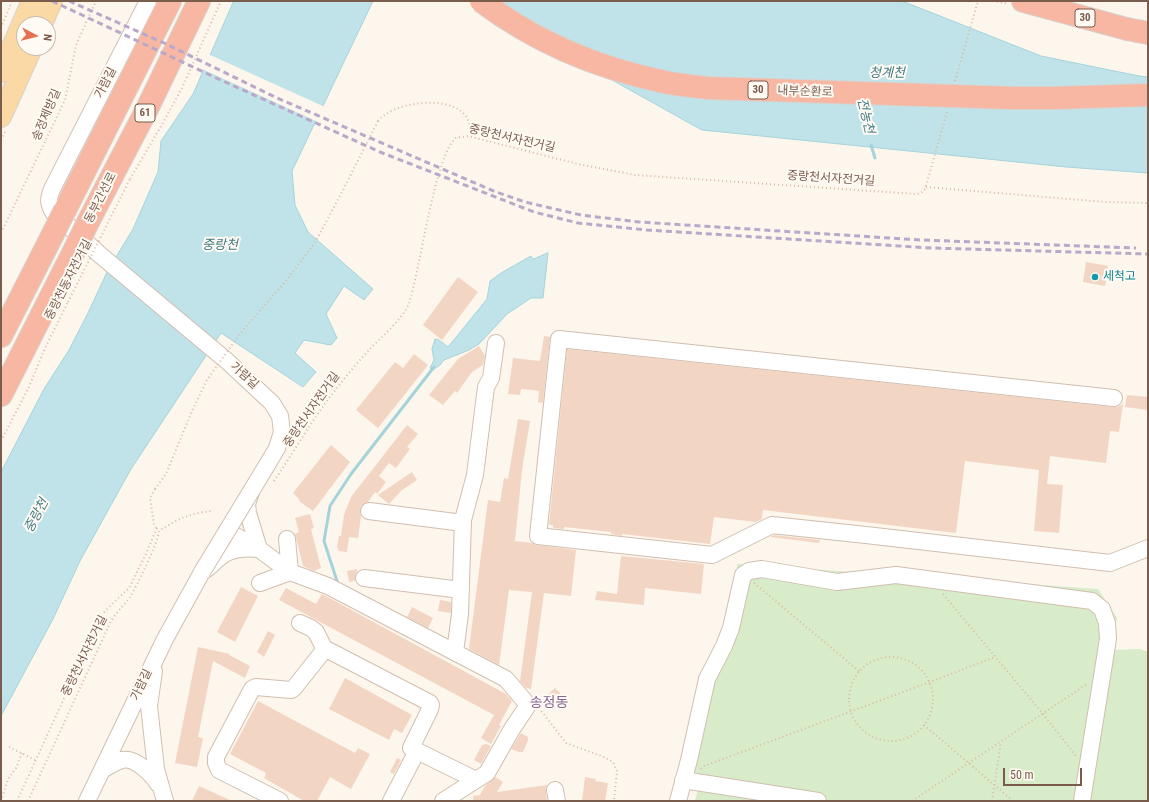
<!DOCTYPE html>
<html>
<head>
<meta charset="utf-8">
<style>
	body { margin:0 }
	#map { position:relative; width:1149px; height:802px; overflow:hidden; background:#fdf6ec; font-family:"Roboto Condensed",sans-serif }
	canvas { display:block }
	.frame { position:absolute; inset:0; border:2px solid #7a5c4d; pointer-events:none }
	.north { position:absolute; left:16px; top:16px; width:40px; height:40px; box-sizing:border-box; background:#fffaf3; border:1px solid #cabbb1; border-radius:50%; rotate:97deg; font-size:11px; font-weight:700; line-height:16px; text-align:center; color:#7a5c4d }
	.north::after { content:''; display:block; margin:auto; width:14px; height:18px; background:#e76f51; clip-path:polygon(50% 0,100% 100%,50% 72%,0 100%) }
	.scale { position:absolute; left:1003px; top:768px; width:79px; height:18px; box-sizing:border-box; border:2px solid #7a5c4d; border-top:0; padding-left:5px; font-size:12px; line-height:14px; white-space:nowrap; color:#7a5c4d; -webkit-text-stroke:3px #fffaf3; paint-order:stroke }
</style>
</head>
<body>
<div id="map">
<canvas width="1149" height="802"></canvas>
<div class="frame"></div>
<div class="north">N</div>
<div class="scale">50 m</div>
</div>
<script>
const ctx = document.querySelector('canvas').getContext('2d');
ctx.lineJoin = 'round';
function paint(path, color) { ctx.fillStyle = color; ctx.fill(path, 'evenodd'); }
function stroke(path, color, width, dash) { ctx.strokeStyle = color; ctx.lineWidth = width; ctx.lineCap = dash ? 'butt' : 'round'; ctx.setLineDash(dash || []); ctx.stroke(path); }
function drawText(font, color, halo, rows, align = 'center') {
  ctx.font = font + ' "Roboto Condensed","Noto Sans KR",sans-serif'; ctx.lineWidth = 4; ctx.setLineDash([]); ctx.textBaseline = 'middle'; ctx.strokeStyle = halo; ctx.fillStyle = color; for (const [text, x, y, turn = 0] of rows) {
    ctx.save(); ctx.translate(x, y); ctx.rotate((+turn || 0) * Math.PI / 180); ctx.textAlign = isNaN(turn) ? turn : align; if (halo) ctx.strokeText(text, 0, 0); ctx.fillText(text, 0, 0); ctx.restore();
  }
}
paint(new Path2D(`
	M737,564L1098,589L1117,618L1111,650L1140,649L1148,652V801H695L701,777L692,769L711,683L736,633Z`), '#d8ecc9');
const water = new Path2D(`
	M234,1H373L292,171L295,205L308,232L373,289L364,300L344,286L326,314L337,338L331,345L304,340L295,353L316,372L303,387L221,333L131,469L80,561L53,619L1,716V472L44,389L69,350L87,315L108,270L133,229L158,172L161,141L193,94Z
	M471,1H902L1041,56L1139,76L1148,77V173L1066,167L702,130Z
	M548,253L543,298H531L507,314L479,344L469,350L444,360L440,365L433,370L430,368L434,360L432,349L435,339L439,340L448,347L487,299L490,281L501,273L531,256L533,259Z`);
paint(water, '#bfe3e8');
stroke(water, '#a5d3da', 1);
paint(new Path2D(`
	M208,54L325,107L318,122L202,69Z`), '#fdf6ec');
stroke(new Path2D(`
	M871,145L875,158
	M338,584L324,541L330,506L351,474L434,367`), '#a5d3da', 3);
paint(new Path2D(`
	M1086,262L1108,266L1105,286L1083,282Z
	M458,277L478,292L442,340L423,325Z
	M544,336L550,337L543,403L538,402L539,391L523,389H521L520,395L508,394L513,358L540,361Z
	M479,346L485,356L483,365L472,372L457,393L455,391L443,405L429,395L458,359Z
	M567,349L1113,407H1117L1123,404L1119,432L1110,431L1106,463L1050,456L1047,484L1063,485L1059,533L1034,531L1039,470L965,461L956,533L763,510L762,519L756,522L714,517L710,544L622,534V536L611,534V532L564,527V529L553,528V525H549Z
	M414,354L428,365L378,428L356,410L395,362L403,368Z
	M1127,395L1148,397V410L1125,407Z
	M518,419L530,421L522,470L515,541L532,543L537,545L576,550L571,596L544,593L531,689L526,688L520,681L532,592L509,590L499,665L469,649L488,500L500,502L504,478L508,479Z
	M407,425L418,434L407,447L410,449L396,468L389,463L379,476L386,482L377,494L375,492L368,502L361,506L360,510L361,516L358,538L349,537L347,552L339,551L337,547L339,536H341L344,515L351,497Z
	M331,445L350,462L313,511L299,501L300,500L293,493Z
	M412,472L417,480L402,490L389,504L378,495Z
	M310,514L314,528L311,529L321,568L314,571L303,566L295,534L299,532L295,518Z
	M774,535L820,540L819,543L770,537Z
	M621,556L704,564L701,594L645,588L644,605L595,600L597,591L617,594Z
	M357,569V571L355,576V581L349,582L347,571Z
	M241,587L258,596L235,642L217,632Z
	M286,588L316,604L322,594L506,694L512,701L499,725L501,726L491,744L481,738L494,715L279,600Z
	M440,600L451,602V613L438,611Z
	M412,607L433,618L428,628L407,617Z
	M268,631L275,635L264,657L257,652Z
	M198,647L230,654L229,655L250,666L245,678L213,661L198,737L203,738L197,767L175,763Z
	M345,678L412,715L402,733L394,729L389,740L329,709Z
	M555,688L563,696L552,707L543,699Z
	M258,701L355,753L358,748L370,754L351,789L330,777L317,801H304L264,778L266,773L230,754Z
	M521,733L528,737V740L523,752H519L511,749Z
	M486,744L491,746L481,764L474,760L482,745Z
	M397,758L401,760L394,774L390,772Z
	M495,777L503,782L497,792L547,785L546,791L547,801H473V796L480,795L485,786Z
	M585,777L596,779L595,781L608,783L605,801H582Z
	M199,786L232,801H192Z`), '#f3d5c3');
const minor = new Path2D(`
	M148,1L52,189C48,199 48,203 53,212L99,254L227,361L272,403L280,416L282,432L277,448L267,465
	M1114,398L559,339L538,536L712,555L772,525L866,535L1110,563L1148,548
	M369,511L463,523
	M227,531L259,549L290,572L328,586L506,679L528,705L512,729L487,773L443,801
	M364,578L461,590
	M260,583L290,572L287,539
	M300,623L311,628L316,632L324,648L430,703L431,705L430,709L411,748L476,780
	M455,652L460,614L463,520L475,475L486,387L491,378L496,343
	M154,671L149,706L156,769L165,801
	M102,770C108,767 116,761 122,760C135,757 152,774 158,784
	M683,780L818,801
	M555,790L557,801
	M87,801L165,639L202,572C210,568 213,563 219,558C230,548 245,548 259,549L248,513L247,504L251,492
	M280,801L219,770L216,763V757L252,689L256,687L291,690L294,688L325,649
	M391,801L417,751
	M678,801L689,760L707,679L724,646L731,628L743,575L749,571L762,569L837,582L896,575L1092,601L1102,609L1107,623L1108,639L1082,801`);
const major = new Path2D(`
	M42,24L52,1
	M1,72L32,1
	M1,117L32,48`);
const highway = new Path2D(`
	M1023,1L1127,29L1148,33
	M1054,98L1148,95
	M65,210L170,1
	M87,224L147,109L199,1
	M1,336L54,232
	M1,395L75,249`);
stroke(minor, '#d1beb0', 18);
stroke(major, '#dad1cd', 22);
stroke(highway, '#dad1cd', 24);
stroke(new Path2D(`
	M993,1L1008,4
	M1,28L12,1
	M955,81L978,1
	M378,121C393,102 447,95 464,114C470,121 471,129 473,137
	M1,140L5,132
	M130,179L160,128L182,88L221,1
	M926,187L1105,202L1148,203
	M1,233L65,100L76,45L96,1
	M1,441L29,387L45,348L68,302
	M274,481C294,452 311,421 333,393C344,379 356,364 368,351C379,339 404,318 409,303C420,271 435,154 456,138L468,136L578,164L635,175L916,194L921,193L925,189L947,112
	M155,489L150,498L154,524L157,529
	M754,583L859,671
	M943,594L1043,714L1076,756
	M849 699a42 42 0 1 1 84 0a42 42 0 1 1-84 0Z
	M539,708L566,743L604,757L613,762L617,771L614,801
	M924,725L1013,801
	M9,747L35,760
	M701,769L704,766L930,682L995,657
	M1,801L8,779L16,768L22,753
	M17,801L83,657L88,641L105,611L129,588L145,556L157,528
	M28,801L111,621C117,612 124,605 130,597C137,586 158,543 159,531C180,518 187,514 212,511
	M912,801L1087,684
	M992,801L1001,742`), '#d9b8a5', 2, [1, 3]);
stroke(minor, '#fff', 16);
stroke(major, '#fbd9a5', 20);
stroke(highway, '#f7b7a3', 22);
stroke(new Path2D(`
	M52,1L223,81L380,152L534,212L578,223L647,230L931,248L1148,254
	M69,1L164,43L277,98L496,192L525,202L581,215L639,222L921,240L1136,248`), '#b9a8c9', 3, [6, 4]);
const minorBridge = new Path2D(`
	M202,572L267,465`);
const highwayBridge = new Path2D(`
	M481,1C534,41 595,67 660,81C676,85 692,86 708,88L1014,98H1054
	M54,232L65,210
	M75,249L87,224`);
stroke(minorBridge, '#d1beb0', 18, []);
stroke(highwayBridge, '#dad1cd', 24, []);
stroke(new Path2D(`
	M68,302L130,179
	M155,489L166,474L192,411L207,380L239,335L285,282L316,241L343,190L378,121`), '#d9b8a5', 2, [1, 3]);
stroke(minorBridge, '#fff', 16);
stroke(highwayBridge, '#f7b7a3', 22);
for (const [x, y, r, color] of [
	[1095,277,4,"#0f9aa8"]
]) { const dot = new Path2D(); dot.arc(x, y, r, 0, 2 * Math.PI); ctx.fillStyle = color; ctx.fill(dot); stroke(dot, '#fffaf3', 1.5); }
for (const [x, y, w] of [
	[1085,18,20],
	[758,90,20],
	[145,113,20]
]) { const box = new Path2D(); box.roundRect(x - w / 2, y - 9, w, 18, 3); ctx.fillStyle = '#fffaf3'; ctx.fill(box); stroke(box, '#7a5c4d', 1); }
drawText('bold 11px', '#7a5c4d', null, [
	["30",1085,18],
	["30",758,90],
	["61",145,113]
]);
drawText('12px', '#7a5c4d', '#fffaf3', [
	["가람길",106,83,-63],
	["내부순환로",805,92,2],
	["송정제방길",47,115,-67],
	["중랑천서자전거길",512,139,13],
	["중랑천서자전거길",831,179,4],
	["동부간선로",101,198,-63],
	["중랑천동자전거길",69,280,-63],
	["가람길",244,376,42],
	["중랑천서자전거길",312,410,-55],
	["중랑천서자전거길",85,656,-64],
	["가람길",142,685,-64]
]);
drawText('12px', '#0d838f', '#fffaf3', [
	["세척고",1103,277]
], 'left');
drawText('italic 13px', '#437c86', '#fffaf3', [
	["청계천",887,74],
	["전농천",865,116,77],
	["중랑천",220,246],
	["중랑천",37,516,-62]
]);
drawText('14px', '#846695', '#fffaf3', [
	["송정동",549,703]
]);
</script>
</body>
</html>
